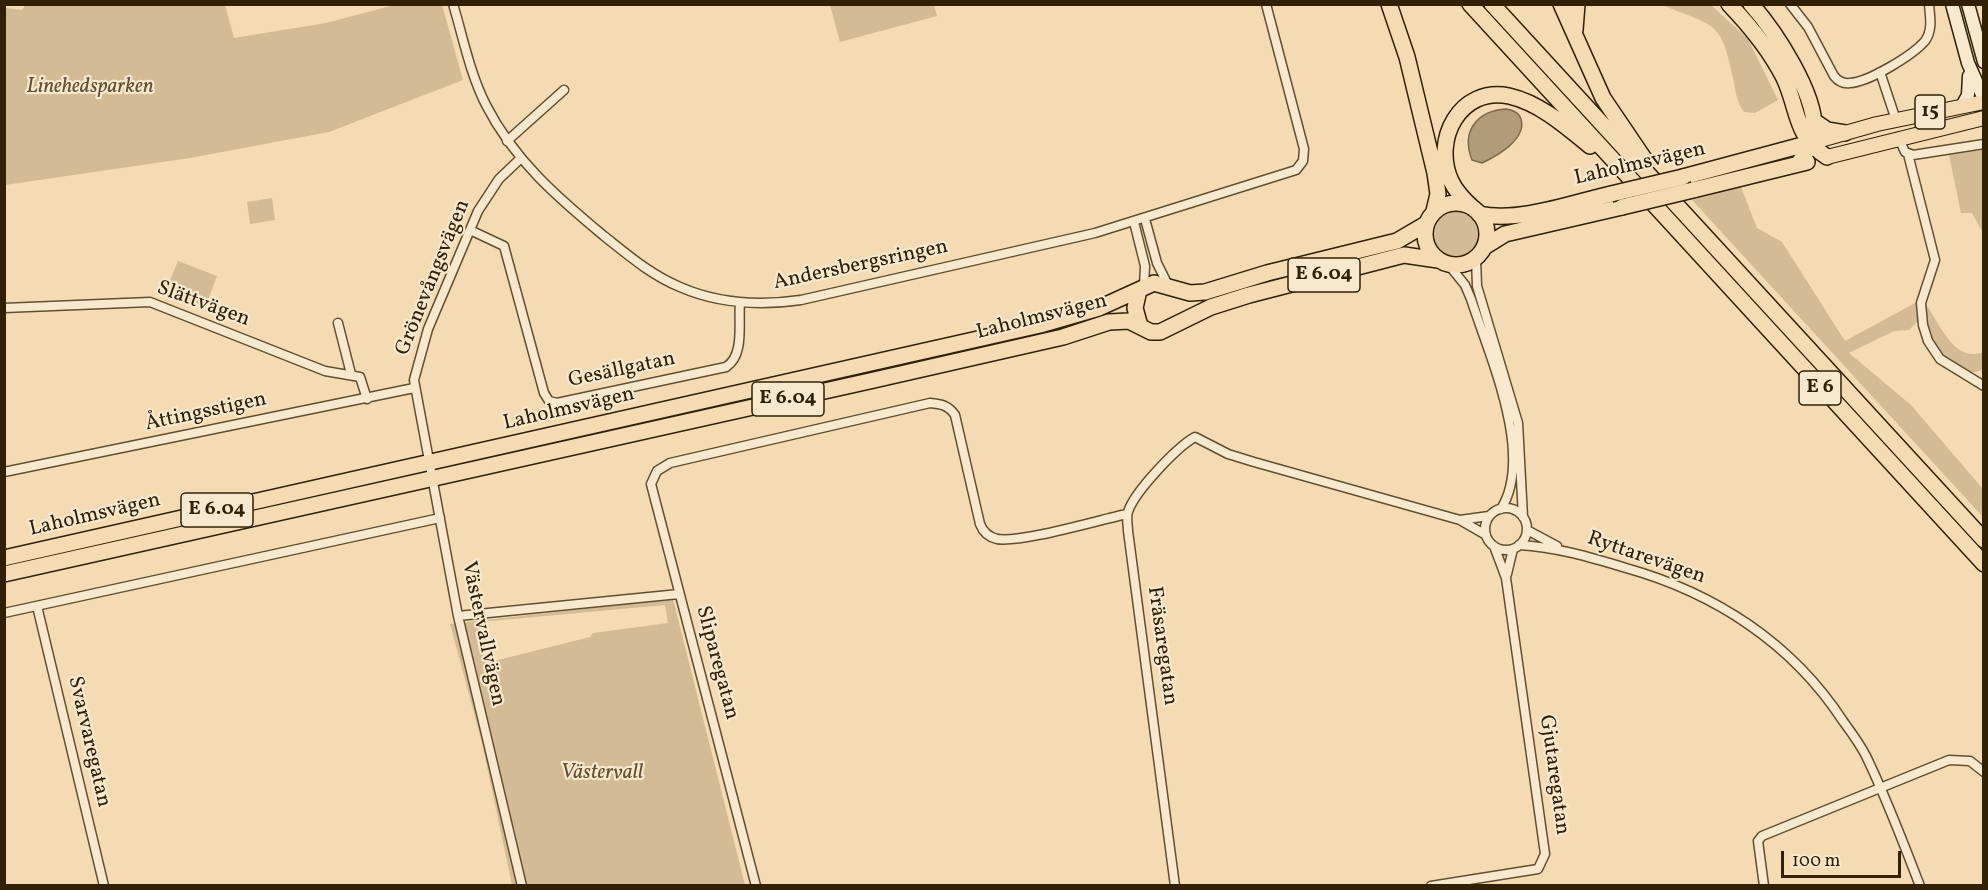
<!DOCTYPE html>
<html>
<head>
<meta charset="utf-8">
<style>
	body { margin:0 }
	#map { position:relative; width:1988px; height:890px; overflow:hidden; background:#f4dbb3; font-family:Vollkorn,serif }
	canvas { display:block }
	.frame { position:absolute; inset:0; border:6px solid #312005; pointer-events:none }
	.scale { position:absolute; left:1781px; top:851px; width:120px; height:27px; box-sizing:border-box; border:3px solid #312005; border-top:0; padding-left:8px; font-size:18px; line-height:21px; white-space:nowrap; color:#312005; -webkit-text-stroke:4px #f8e8ce; paint-order:stroke }
</style>
</head>
<body>
<div id="map">
<canvas width="1988" height="890"></canvas>
<div class="frame"></div>
<div class="scale">100 m</div>
</div>
<script>
const ctx = document.querySelector('canvas').getContext('2d');
ctx.lineJoin = 'round';
function paint(path, color) { ctx.fillStyle = color; ctx.fill(path, 'evenodd'); }
function stroke(path, color, width, dash) { ctx.strokeStyle = color; ctx.lineWidth = width; ctx.lineCap = dash ? 'butt' : 'round'; ctx.setLineDash(dash || []); ctx.stroke(path); }
function drawText(font, color, halo, rows, align = 'center') {
  ctx.font = font + ' Vollkorn,serif'; ctx.lineWidth = 4.5; ctx.setLineDash([]); ctx.textBaseline = 'middle'; ctx.strokeStyle = halo; ctx.fillStyle = color; for (const [text, x, y, turn = 0] of rows) {
    ctx.save(); ctx.translate(x, y); ctx.rotate((+turn || 0) * Math.PI / 180); ctx.textAlign = isNaN(turn) ? turn : align; if (halo) ctx.strokeText(text, 0, 0); ctx.fillText(text, 0, 0); ctx.restore();
  }
}
paint(new Path2D(`
	M26,4L225,5L234,38L326,23L394,5H442L463,80L329,132L190,158L5,185V8L22,10Z
	M830,5H934L937,16L840,42Z
	M1663,5H1711L1748,39L1778,100L1755,113L1744,112C1736,101 1736,92 1733,78C1721,18 1713,27 1663,5Z
	M1983,150H1984L1983,233L1972,213H1961L1949,155Z
	M1741,187L1757,228L1782,242L1845,341L1915,303L1927,306C1941,326 1955,363 1983,352V370L1971,373C1938,355 1935,350 1925,314L1909,330L1894,331L1849,353L1911,405L1983,489V517L1692,200Z
	M272,198L275,220L250,224L247,202Z
	M1434 234a22 22 0 1 1 44 0a22 22 0 1 1-44 0Z
	M178,261L217,276L205,308L165,293Z
	M673,599L745,885H512L482,743L450,624ZM665,605L668,623L593,633L590,637L486,663L480,622Z`), '#d3bb95');
const water = new Path2D(`
	M1506,109C1513,110 1519,112 1521,119C1527,139 1497,156 1482,163L1472,160C1461,132 1476,111 1506,109Z`);
paint(water, '#b29b78');
stroke(water, '#7e6a4a', 1.5);
const street = new Path2D(`
	M453,4C463,37 470,74 486,105C514,160 557,197 604,236C628,255 651,275 680,287C719,304 759,306 801,300L1095,233L1296,170L1303,161L1304,149L1266,4
	M1790,4L1808,27L1834,76C1838,81 1843,84 1850,83C1869,82 1913,55 1925,41C1933,30 1930,17 1929,4
	M1880,72L1894,114
	M507,141L564,90
	M1901,143L1905,152L1913,155L1984,144
	M1908,154L1935,260L1921,303L1923,325L1928,341L1940,359L1984,386
	M520,159L499,179L478,211L428,329L414,380L458,616L522,886
	M1145,219L1157,263L1168,285
	M1134,222L1145,266L1144,286
	M470,230L504,246L544,393L549,401L557,403L726,367C745,355 738,323 740,303
	M1476,258L1477,286L1518,423L1523,517
	M1448,264L1465,285L1471,299C1489,355 1535,455 1501,509
	M4,308L150,302L325,371L360,377L367,399
	M338,323L351,374
	M4,472L414,388
	M1485 529a21 21 0 1 1 42 0a21 21 0 1 1-42 0Z
	M1460,520L1489,516
	M1527,530L1557,546
	M1519,545C1556,547 1590,557 1626,568C1715,593 1792,643 1843,721C1851,732 1860,744 1866,756C1886,797 1903,842 1920,886
	M1507,574L1513,549
	M37,606L104,886
	M4,613L440,518
	M458,616L679,594
	M756,886L651,484L657,471L670,463L930,403C941,404 948,405 955,415L980,524C983,532 989,537 997,539C1022,543 1098,520 1127,514
	M1175,886L1128,531C1128,525 1126,518 1128,512C1134,492 1177,447 1195,437L1228,454L1254,462L1460,520L1486,535
	M1431,886L1538,869L1545,854L1506,578L1494,546
	M1764,886L1758,841L1762,836L1949,760L1970,761L1984,772`);
const secondary = new Path2D(`
	M1952,4L1968,63L1984,99
	M1968,4L1984,62
	M1962,106L1968,95L1969,76`);
const primary = new Path2D(`
	M1810,143L1877,124L1984,102
	M1827,157L1984,118`);
const highway = new Path2D(`
	M1389,4L1407,57L1435,173L1438,194L1434,211
	M1470,4L1984,564
	M1492,4L1984,540
	M1561,4L1603,98L1645,160
	M1729,4C1751,27 1770,50 1784,78C1799,110 1794,136 1827,157
	M1751,4C1775,31 1817,95 1814,131C1813,143 1805,155 1798,164
	M1575,30L1577,4
	M1814,121L1827,130L1845,133
	M1683,177L1810,143
	M1693,190L1807,162
	M1425 234a31 31 0 1 1 62 0a31 31 0 1 1-62 0Z
	M1474,209C1465,201 1456,192 1451,181C1432,140 1460,86 1509,96C1540,103 1567,127 1590,146
	M1479,214C1518,223 1572,203 1611,194
	M1484,247L1505,234L1622,207
	M1139,290L1135,308L1140,326
	M4,558L1040,325L1099,308L1154,283L1190,293L1205,292L1267,273L1397,241L1426,224
	M4,574L874,380L1063,337L1109,322L1129,321L1151,332H1160L1211,307L1249,295L1404,255L1438,260`);
stroke(street, '#624f30', 11);
stroke(secondary, '#312005', 15);
stroke(primary, '#312005', 16);
stroke(highway, '#312005', 18);
stroke(street, '#f8e8ce', 8);
stroke(secondary, '#f8e8ce', 12);
stroke(primary, '#f4dbb3', 14);
stroke(highway, '#f4dbb3', 15);
const highwayBridge = new Path2D(`
	M1611,194L1683,177
	M1622,207L1693,190`);
stroke(highwayBridge, '#312005', 18, []);
stroke(highwayBridge, '#f4dbb3', 15);
for (const [x, y, w] of [
	[1930,112,30],
	[1324,275,72],
	[1820,388,42],
	[788,399,72],
	[217,510,72]
]) { const box = new Path2D(); box.roundRect(x - w / 2, y - 17, w, 34, 4.5); ctx.fillStyle = '#f8e8ce'; ctx.fill(box); stroke(box, '#312005', 1.5); }
drawText('bold 20px', '#312005', null, [
	["15",1930,112],
	["E 6.04",1324,275],
	["E 6",1820,388],
	["E 6.04",788,399],
	["E 6.04",217,510]
]);
drawText('italic 21px', '#624e30', '#f8e8ce', [
	["Linehedsparken",90,88],
	["Västervall",602,774]
]);
drawText('21px', '#312005', '#f8e8ce', [
	["Laholmsvägen",1640,165,-13],
	["Andersbergsringen",861,266,-12],
	["Grönevångsvägen",434,278,-68],
	["Slättvägen",203,305,20],
	["Laholmsvägen",1042,318,-14],
	["Gesällgatan",622,371,-12],
	["Laholmsvägen",569,410,-13],
	["Åttingsstigen",206,413,-12],
	["Laholmsvägen",95,516,-13],
	["Ryttarevägen",1646,559,19],
	["Västervallvägen",482,634,78],
	["Fräsaregatan",1161,646,82],
	["Sliparegatan",716,663,75],
	["Svarvaregatan",88,742,77],
	["Gjutaregatan",1553,775,82]
]);
</script>
</body>
</html>
